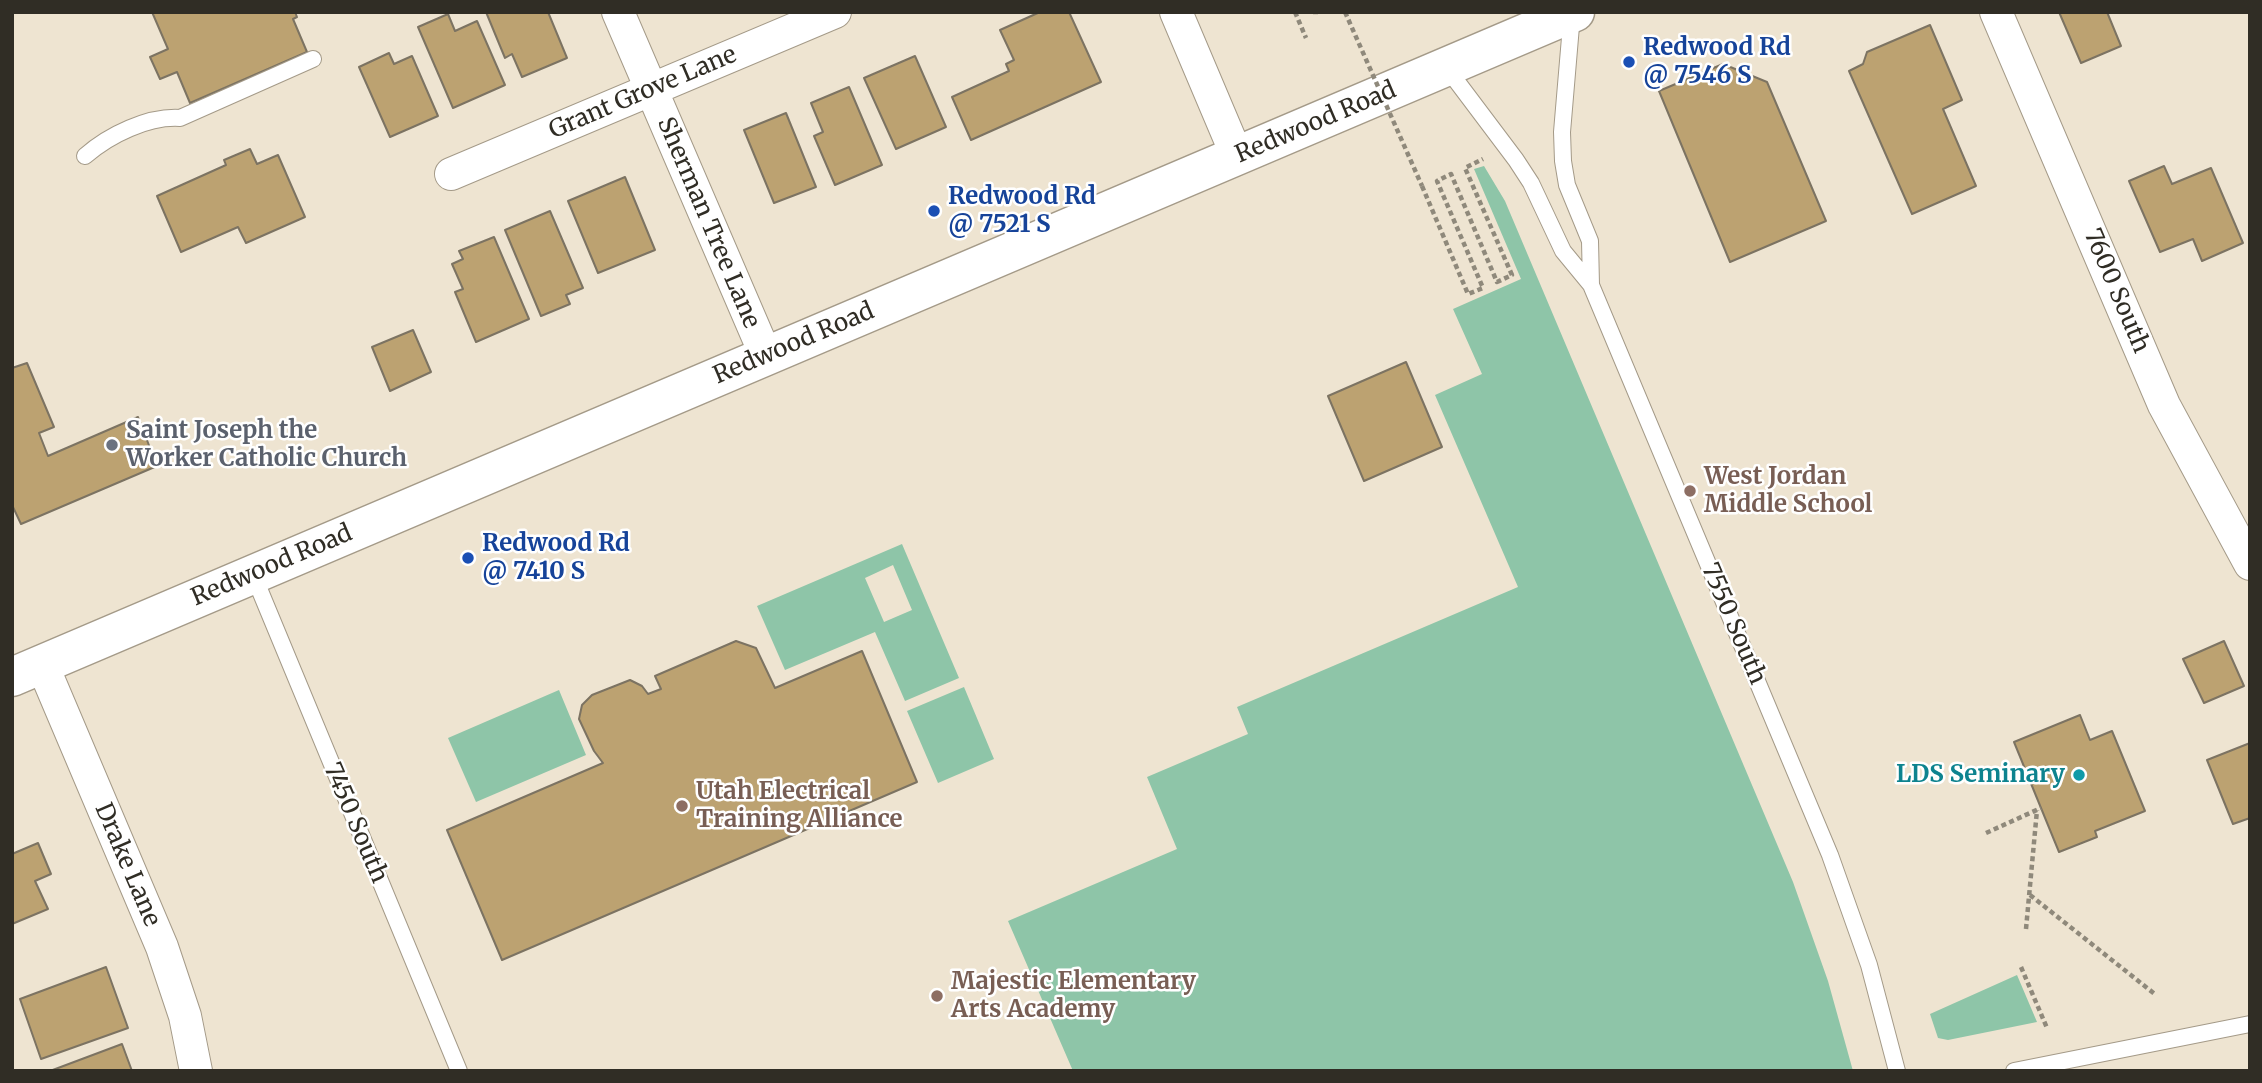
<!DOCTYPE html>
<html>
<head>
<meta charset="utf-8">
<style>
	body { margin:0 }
	#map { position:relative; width:2262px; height:1083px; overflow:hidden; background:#eee4d1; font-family:Merriweather,serif }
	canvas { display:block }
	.frame { position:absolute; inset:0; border:14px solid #302d25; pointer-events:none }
</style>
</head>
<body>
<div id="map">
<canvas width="2262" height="1083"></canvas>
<div class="frame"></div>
</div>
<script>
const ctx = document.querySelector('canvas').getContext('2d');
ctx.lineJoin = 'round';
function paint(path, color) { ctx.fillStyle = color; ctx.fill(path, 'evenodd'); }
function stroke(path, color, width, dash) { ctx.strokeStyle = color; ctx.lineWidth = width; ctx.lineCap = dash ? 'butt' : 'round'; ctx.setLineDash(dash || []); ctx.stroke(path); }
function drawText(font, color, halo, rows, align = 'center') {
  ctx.font = font + ' Merriweather,serif'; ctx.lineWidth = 5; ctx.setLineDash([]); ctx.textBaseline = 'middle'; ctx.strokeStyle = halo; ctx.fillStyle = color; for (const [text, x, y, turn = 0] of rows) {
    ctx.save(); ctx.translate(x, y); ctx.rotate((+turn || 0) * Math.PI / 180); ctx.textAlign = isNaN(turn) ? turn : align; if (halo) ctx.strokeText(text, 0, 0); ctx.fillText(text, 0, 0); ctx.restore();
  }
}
paint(new Path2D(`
	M1484,166L1505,201L1793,882L1828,981L1853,1071H1073L1008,921L1177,849L1147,777L1248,734L1237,707L1518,587L1435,395L1482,374L1453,309L1521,279L1474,169Z
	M902,544L959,678L905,701L875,632L785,670L757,606ZM893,565L912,610L884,622L865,578Z
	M964,687L994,759L938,783L907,711Z
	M559,690L586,755L476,802L448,738Z
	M2017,975L2037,1022L1948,1040L1938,1038L1930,1014Z`), '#8ec5a8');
const building = new Path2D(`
	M152,12H295L297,17L293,19L307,52L190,103L177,72L160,79L150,57L168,49Z
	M486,12H548L567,58L522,77L512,54L505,58Z
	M1040,12H1069L1101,82L971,140L952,97L1009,71L1006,64L1014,60L1000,30Z
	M2059,12H2107L2121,46L2081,63Z
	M448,14L455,31L477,21L505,85L453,108L418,27Z
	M1930,25L1962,100L1943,109L1976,186L1912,214L1849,71L1863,64L1867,52Z
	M389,53L394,64L412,56L438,116L390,137L359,67Z
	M915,56L946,127L896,149L864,78Z
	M1723,64L1767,82L1826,221L1730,262L1659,91Z
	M849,87L882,165L835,185L814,136L823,132L811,103Z
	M786,113L816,187L774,203L744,130Z
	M250,149L257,164L278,155L305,217L246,243L238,227L181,252L157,196L226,165L224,160Z
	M2164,166L2172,184L2211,168L2243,243L2202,261L2193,239L2160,252L2129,181Z
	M625,177L655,250L598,273L568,201Z
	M550,211L583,288L566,295L570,304L541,316L505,230Z
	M494,237L529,319L476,342L455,292L463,289L452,264L463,259L459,251Z
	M413,330L431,372L390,391L372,347Z
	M1406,362L1442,447L1364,481L1328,396Z
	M27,363L54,427L39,433L48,456L138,417L157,466L21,524L12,505V368Z
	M736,641L756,648L775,688L862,651L917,782L502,960L447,830L603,763L594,751L579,719L582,705L592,695L630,680L642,686L648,694L661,689L655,676Z
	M2224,641L2244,686L2204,703L2183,659Z
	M2080,715L2090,740L2112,731L2145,811L2095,831L2097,837L2059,852L2014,742Z
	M2250,743V818L2233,824L2207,760Z
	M38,843L51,874L35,881L48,909L12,924V854Z
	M106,967L128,1028L41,1059L20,999Z
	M122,1044L132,1071H50Z`);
paint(building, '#bca271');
stroke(building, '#7c7362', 2);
const service = new Path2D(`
	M1572,14L1562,132L1563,161L1567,185L1590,241L1591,285
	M1446,67L1516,160L1531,183L1563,251L1591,285L1830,855L1869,965L1897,1071
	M85,156C109,135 148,116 180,118L313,59
	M253,574L459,1071
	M2014,1071L2250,1024`);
const minor = new Path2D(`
	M618,12L766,356
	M1176,12L1237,156
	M1996,12L2164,405L2250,564
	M451,174L835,12
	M42,664L162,947L185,1016L196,1071`);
const primary = new Path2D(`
	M12,677L1575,12`);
stroke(service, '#a49a88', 18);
stroke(minor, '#a49a88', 34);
stroke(primary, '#a49a88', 41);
stroke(new Path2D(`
	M1295,12L1306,38
	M1313,12H1319
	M1422,186L1468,294L1483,288L1437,181L1451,174L1497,282L1512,275L1465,168L1483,159
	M1986,833L2041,808
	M2030,895L2156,995
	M2026,929L2037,810
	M2021,967L2047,1028`), '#8f897b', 4.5, [5, 3.5]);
stroke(service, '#fff', 16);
stroke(minor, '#fff', 32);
stroke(primary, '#fff', 38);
stroke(new Path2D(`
	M1345,12L1422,186`), '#8f897b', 4.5, [5, 3.5]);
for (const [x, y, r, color] of [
	[1629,62,7,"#1a4fb4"],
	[934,211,7,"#1a4fb4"],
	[112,445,7,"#6b7280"],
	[1690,491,7,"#8d6e63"],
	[468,558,7,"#1a4fb4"],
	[2079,775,7,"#0f9aa8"],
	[682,806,7,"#8d6e63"],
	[937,996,7,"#8d6e63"]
]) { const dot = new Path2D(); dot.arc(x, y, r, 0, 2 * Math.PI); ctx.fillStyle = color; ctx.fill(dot); stroke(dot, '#fff', 2.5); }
drawText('bold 24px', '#164399', '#fff', [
	["Redwood Rd",1643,48],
	["@ 7546 S",1643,76],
	["Redwood Rd",948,197],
	["@ 7521 S",948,225],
	["Redwood Rd",482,544],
	["@ 7410 S",482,572]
], 'left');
drawText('24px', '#302d25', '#fff', [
	["Grant Grove Lane",643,93,-23],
	["Redwood Road",1316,123,-23],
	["Sherman Tree Lane",708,223,67],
	["7600 South",2116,291,67],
	["Redwood Road",794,344,-23],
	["Redwood Road",272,566,-23],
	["7550 South",1733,624,67],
	["7450 South",355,823,67],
	["Drake Lane",127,865,67]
]);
drawText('bold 24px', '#5b616d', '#fff', [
	["Saint Joseph the",126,431],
	["Worker Catholic Church",126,459]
], 'left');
drawText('bold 24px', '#785e54', '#fff', [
	["West Jordan",1704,477],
	["Middle School",1704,505],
	["Utah Electrical",696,792],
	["Training Alliance",696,820],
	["Majestic Elementary",951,982],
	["Arts Academy",951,1010]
], 'left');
drawText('bold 24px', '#0d838f', '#fff', [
	["LDS Seminary",2065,775]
], 'right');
</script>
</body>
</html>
